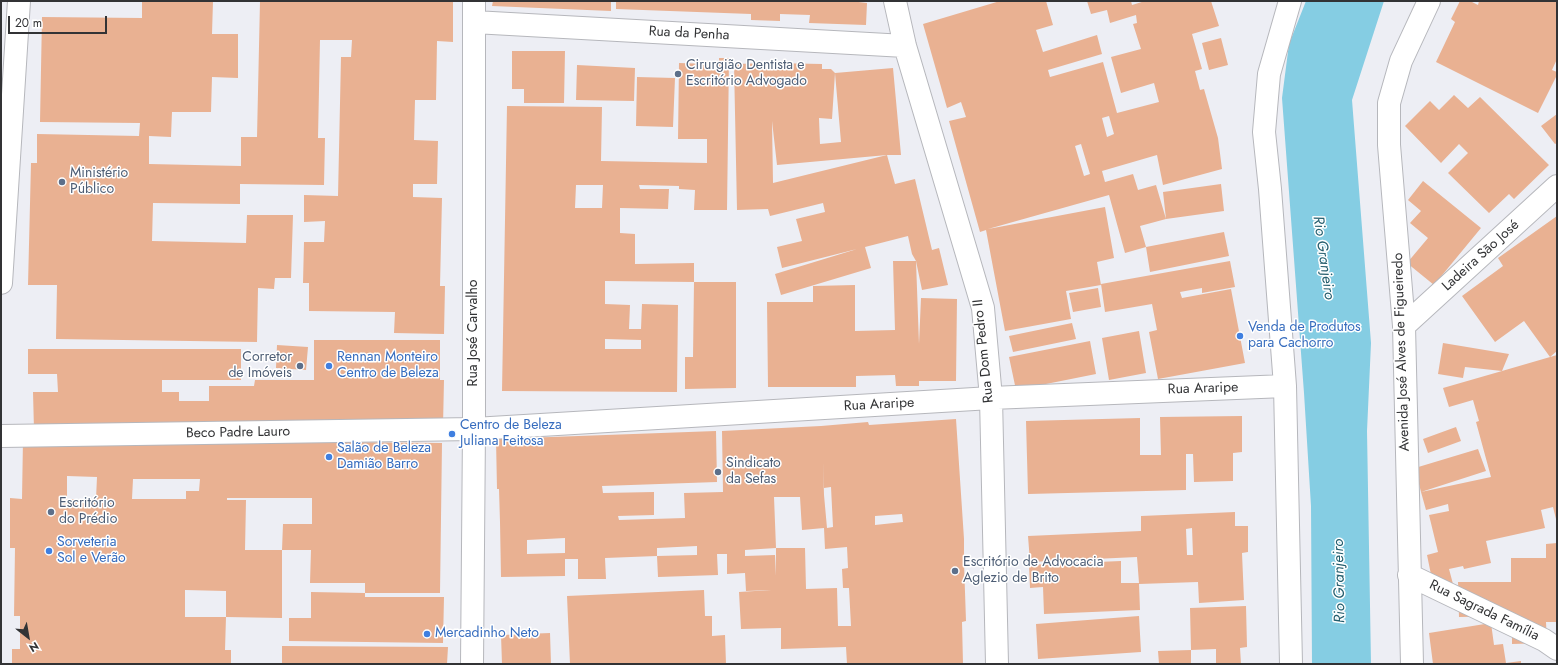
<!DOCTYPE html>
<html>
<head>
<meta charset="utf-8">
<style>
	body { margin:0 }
	#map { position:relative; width:1558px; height:665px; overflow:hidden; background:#edeef4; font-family:Jost,sans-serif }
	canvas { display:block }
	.frame { position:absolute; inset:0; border:2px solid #323335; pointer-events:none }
	.north { position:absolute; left:8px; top:617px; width:40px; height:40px; -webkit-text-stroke:3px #fff; paint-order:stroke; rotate:149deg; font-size:11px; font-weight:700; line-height:16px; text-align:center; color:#323335 }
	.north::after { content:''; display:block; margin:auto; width:14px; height:18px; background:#323335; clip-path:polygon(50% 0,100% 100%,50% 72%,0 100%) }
	.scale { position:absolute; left:8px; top:16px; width:99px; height:18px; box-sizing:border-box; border:2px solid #323335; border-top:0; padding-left:5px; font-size:12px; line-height:14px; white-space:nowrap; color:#323335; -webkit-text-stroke:3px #fff; paint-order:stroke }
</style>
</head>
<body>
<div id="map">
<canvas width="1558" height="665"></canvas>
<div class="frame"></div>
<div class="north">N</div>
<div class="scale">20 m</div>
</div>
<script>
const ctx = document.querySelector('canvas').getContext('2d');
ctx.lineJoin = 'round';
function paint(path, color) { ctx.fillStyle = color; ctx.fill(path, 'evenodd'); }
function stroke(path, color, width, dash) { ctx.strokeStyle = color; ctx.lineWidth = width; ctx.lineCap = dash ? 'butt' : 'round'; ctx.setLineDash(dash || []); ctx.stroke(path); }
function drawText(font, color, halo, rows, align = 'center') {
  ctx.font = font + ' Jost,sans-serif'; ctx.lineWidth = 3; ctx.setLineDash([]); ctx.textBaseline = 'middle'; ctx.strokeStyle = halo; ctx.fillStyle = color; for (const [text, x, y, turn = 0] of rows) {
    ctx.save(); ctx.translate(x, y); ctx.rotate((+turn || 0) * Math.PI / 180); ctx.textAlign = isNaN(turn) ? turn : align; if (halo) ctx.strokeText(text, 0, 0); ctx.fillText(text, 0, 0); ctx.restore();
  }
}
paint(new Path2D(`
	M1306,1H1384L1352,100L1371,343L1367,431L1371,664H1312L1311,506L1304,393L1282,98L1289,44Z`), '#85cde3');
paint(new Path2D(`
	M142,1H213L212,34H238V78L212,77L211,112H172L171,137L149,136V164L241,166V137H257L260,1H453V42L437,41L436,100H415L414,140L438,141L437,184H413V197L442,198L440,286H445L444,334L394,333L395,312L309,311V283H303L304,242H324L325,221L304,222V195L338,196L341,57H351L352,40H320L318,138H325L324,185L240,184V204L153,203L152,241L246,243L247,215H293L291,278H275L274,289L258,288L257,342L56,339L57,285H28L31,163H37V134L139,136L140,123L40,122L42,17L142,18Z
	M493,1H611V11L492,6Z
	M616,1H850L867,3L866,25L809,23L810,15L780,14V21L751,20V14L616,9Z
	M1000,1H1046L1053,25L1036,30L1043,52L1097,35L1102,54L1048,70L1050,77L1103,62L1117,113L1159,102L1154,83L1121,93L1111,57L1141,49L1133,24L1137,23L1136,15L1110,23L1107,10L1091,14L1087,1H1131L1132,5L1145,1H1211L1219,26L1192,34L1202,69L1195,71L1200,90L1204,89L1218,138L1222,169L1163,185L1157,155L1102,171L1105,182L1133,174L1138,190L1156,185L1166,219L1140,226L1146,247L1125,253L1109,195L988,229L1105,207L1114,258L1097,262L1101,285L1066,291L1071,319L1005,331L986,230L980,232L949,121L966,117L961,102L947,108L923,24ZM1109,116L1114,134L1107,137L1102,118ZM1081,144L1090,174L1084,176L1075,146Z
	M1460,1H1470L1478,5L1479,1H1557V59L1552,70L1557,72V75L1538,113L1436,62L1455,22L1451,19Z
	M1221,38L1228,65L1209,70L1202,43Z
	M512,51H565L564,103H524V89H512Z
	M719,58H729L727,210H694L695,190L679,189V186L639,185L640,189H669L668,209L620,208V233L635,234V264L694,263V282L605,281V304L630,305L629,329H641L642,304L678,305L677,392L502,391L507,106L602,107L601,161L707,163V139H678L679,63L709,64V70H719ZM576,185H603L602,208H575ZM605,339L641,340V349H605Z
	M772,63L822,64V69H831L835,73L893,68L901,155H887L895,184L915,179L932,250L939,248L948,285L922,290L916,261L919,344L921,298L957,299L956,381H919V386H896L895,375L856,376V387H768L767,302H813V286L855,285V331L895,330L893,261H916L912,254L908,236L865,247L871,268L781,295L775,274L857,249L782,268L777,247L802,241L796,219L825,212L823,203L770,216L768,209L737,210L734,64ZM835,73L841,142L820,144L819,118L832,119ZM772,121L777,165L887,155L773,183Z
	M577,65L635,68L634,101L576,100Z
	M637,77L675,78L673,127L636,126Z
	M1454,95L1468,108L1480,97L1549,165L1514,199L1509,194L1489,213L1448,173L1468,153L1459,144L1441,163L1405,126L1430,101L1439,110Z
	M1557,114V143L1555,144L1541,126Z
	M1423,181L1481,228L1434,285L1407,263L1428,238L1410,223L1421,211L1408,200Z
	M1221,184L1224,211L1166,219L1163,192Z
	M1557,216V351L1550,357L1524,321L1495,342L1462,296L1503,266L1498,258Z
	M1224,232L1229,256L1150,272L1146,247Z
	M1230,261L1235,287L1202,293V288L1180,292L1182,298L1231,289L1245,363L1158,379L1149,332L1157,330L1152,304L1105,312L1101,284Z
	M694,282H736V388L685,389V357H693Z
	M1098,288L1101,307L1073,312L1069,293Z
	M1072,323L1076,339L1013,352L1009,336Z
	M1139,331L1146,373L1109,380L1102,338Z
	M314,340H440V380H444L443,426L34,430L33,392H58L57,374H28V349H241V380H162V392H179V401H209V386H254L255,380H314Z
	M1090,341L1096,374L1016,390L1009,357Z
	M1443,343L1509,354L1502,371L1557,355V523L1553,507L1541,510L1545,528L1486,541L1491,563L1464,569L1463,566L1449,569L1453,584L1434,589L1427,555L1438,552L1429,515L1449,511L1448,504L1426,510L1421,492L1491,477L1476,422L1479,421L1473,400L1449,407L1443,388L1502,371L1465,367L1463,378L1438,374Z
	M277,345L308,347L306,370L276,368Z
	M1242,416V452L1233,453V481L1194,482L1193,454H1186V490L1028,494L1026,421L1140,418V455H1161L1160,417Z
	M956,419L964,539V563L966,621L962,622L963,664H847L846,647L781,649V628L741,629L739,592L771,590L746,591L745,573L727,574V554H717L718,575L658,577L657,556L697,555V546L657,548V556L605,558L606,579H578V559H565V576L501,577L500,522L499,489H497L496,439L716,431L717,482L602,486L603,493L654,492V515L618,516L619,520L685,518L684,493L723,492L722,431L821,426L868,422L869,425ZM823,461L824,488L831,487L833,527L827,528L824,495ZM774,497H800L802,530L824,528L825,549L847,547L848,568L842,569L843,588H849L851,626H838L837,588L806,589L805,548H776V576L775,555L745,556V550L776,548ZM902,514L903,522L875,525V516ZM565,538V553L527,554V540Z
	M1456,427L1461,441L1428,453L1423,439Z
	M23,439L442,443L440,593H365V597H444L443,643L289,641V618H311V592L365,593V583H310L311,550H282L283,524H312V498H227V500H246L245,550H282V618L226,617V591L185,590V617H226L225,650H231V664H12V649H20V616H14L15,548H10V498L22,499ZM67,476L97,477L96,499H67ZM133,479H200L199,491H186V499H132Z
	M1478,449L1486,471L1421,492L1415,468Z
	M1235,512V526H1248V552L1242,553L1244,600L1199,603L1198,582L1139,584L1140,610L1044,614L1043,587L1030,588L1029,565L1121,561V583H1139L1137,557L1030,562L1028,536L1141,531V516ZM1192,528L1193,555H1187L1186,529Z
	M1557,543V622H1546L1547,643L1512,644V616L1459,617L1458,582H1511V558H1546V544Z
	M704,590L705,616H712V636L725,635L726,664H570L567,596Z
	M1246,606L1247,647L1240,648L1241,664H1216V649L1191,650L1190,608Z
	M1139,616L1141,652L1038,659L1036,624Z
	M1491,623L1494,645L1503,644L1506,663L1521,661V664H1433L1429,633Z
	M550,633L551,664H502L501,635Z
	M282,646L448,647L447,664H282Z
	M1191,650V664H1159L1158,651Z`), '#e9b192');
const street = new Path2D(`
	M895,1L905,46L983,308L991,398L997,664
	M1290,1L1269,74L1264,132L1270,189L1285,386L1291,664
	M474,22L905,46
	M1404,326L1557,186
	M1,436L474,429L991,398L1285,386
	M1409,575L1544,640L1557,649
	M472,664L474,429V1
	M1412,664L1404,326L1389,145V103L1401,61L1429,1`);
const secondary = new Path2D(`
	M1,283L19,1`);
stroke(street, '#b6b7bc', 24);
stroke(secondary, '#b6b7bc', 24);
stroke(street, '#fff', 22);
stroke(secondary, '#fff', 22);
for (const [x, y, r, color] of [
	[678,74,4,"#5c6f8a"],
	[62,182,4,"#5c6f8a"],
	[1240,336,4,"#3f7fe0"],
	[300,366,4,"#5c6f8a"],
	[329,366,4,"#3f7fe0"],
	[452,434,4,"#3f7fe0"],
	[329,457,4,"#3f7fe0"],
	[718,472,4,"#5c6f8a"],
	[51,512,4,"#5c6f8a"],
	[49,551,4,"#3f7fe0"],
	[955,571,4,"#5c6f8a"],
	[427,634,4,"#3f7fe0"]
]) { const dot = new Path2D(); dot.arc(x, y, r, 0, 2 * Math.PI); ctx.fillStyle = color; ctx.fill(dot); stroke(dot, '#fff', 1.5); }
drawText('14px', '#323335', '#fff', [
	["Rua da Penha",689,34,3],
	["Ladeira São José",1481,256,-42],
	["Rua José Carvalho",474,333,-90],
	["Rua Dom Pedro II",984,351,-96],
	["Avenida José Alves de Figueiredo",1402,352,-92],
	["Rua Araripe",1203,389,-2],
	["Rua Araripe",879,405,-3],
	["Beco Padre Lauro",238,433,-1],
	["Rua Sagrada Família",1484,611,26]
]);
drawText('14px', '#4e5e75', '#fff', [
	["Cirurgião Dentista e",686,66],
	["Escritório Advogado",686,82],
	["Ministério",70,174],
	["Público",70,190],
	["Corretor",292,358,"right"],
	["de Imóveis",292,374,"right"],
	["Sindicato",726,464],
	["da Sefas",726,480],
	["Escritório",59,504],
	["do Prédio",59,520],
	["Escritório de Advocacia",963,563],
	["Aglezio de Brito",963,579]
], 'left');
drawText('14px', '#366cbe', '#fff', [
	["Venda de Produtos",1248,328],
	["para Cachorro",1248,344],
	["Rennan Monteiro",337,358],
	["Centro de Beleza",337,374],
	["Centro de Beleza",460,426],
	["Juliana Feitosa",460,442],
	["Salão de Beleza",337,449],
	["Damião Barro",337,465],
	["Sorveteria",57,543],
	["Sol e Verão",57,559],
	["Mercadinho Neto",435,634]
], 'left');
drawText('italic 15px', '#235d6d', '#fff', [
	["Rio Granjeiro",1323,258,82],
	["Rio Granjeiro",1340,581,-91]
]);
</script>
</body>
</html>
